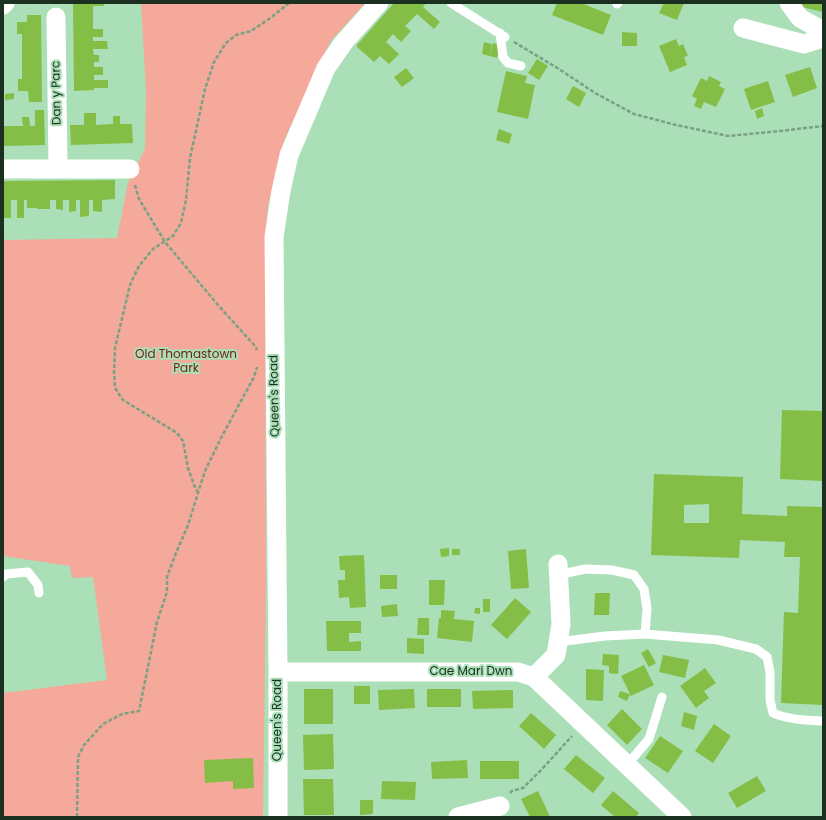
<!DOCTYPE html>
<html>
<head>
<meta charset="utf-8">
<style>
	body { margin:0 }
	#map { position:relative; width:826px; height:820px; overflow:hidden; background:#abdfb7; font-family:Poppins,sans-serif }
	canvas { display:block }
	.frame { position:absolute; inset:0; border:4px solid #1b3020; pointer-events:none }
</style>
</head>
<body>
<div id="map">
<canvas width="826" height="820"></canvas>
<div class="frame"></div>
</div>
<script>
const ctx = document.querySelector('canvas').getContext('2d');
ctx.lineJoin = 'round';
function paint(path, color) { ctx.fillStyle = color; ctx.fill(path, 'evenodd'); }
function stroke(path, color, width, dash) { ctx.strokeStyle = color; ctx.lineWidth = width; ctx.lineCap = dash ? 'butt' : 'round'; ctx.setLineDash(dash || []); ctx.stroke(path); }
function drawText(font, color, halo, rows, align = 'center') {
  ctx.font = font + ' Poppins,sans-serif'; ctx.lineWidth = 4; ctx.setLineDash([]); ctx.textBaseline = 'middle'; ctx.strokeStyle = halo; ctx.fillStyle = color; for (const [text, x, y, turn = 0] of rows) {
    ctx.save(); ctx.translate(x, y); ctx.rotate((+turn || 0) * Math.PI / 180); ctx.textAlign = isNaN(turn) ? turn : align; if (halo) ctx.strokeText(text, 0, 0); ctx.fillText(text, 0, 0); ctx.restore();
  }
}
paint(new Path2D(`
	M141,3H365L330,42L285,138L268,205L265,237L266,584L263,817H3V693L107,680L93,577L72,578L70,566L3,556V240L117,238L128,183L145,149L146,91Z`), '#f5a99a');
paint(new Path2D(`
	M73,3H104V6H93V29H103V37H93V41H107L108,49H93L94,55H99V62H94V67H103V75H94V80H108V88H94V90L74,91Z
	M394,3H426L423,7L440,22L434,29L417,14L405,26L411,31L401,42L393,34L386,42L399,54L389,64L380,56L374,62L356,46Z
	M557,3H581L611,15L603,35L552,15Z
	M664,3H684L677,20L659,13Z
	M795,3H823V12L794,5Z
	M27,15H41L42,102H29L28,91H18V79H22V34H17V22H27Z
	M622,32L637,33V46H622Z
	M676,39L679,46L683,44L688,56L684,57L687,65L670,72L659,46Z
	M484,42L492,44L490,56L482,54Z
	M493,43L500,45L497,58L490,56Z
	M537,59L548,66L539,80L528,73Z
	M810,67L817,88L793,97L785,75Z
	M406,68L414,78L402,87L394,77Z
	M506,71L527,76L525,83L535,85L528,119L497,112Z
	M709,76L721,82L719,86L725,89L716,107L704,102L701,109L694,106L697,99L692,96L701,78L707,81Z
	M768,81L775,102L751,110L744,89Z
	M573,86L586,93L579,107L566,99Z
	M14,93V99L5,100V94Z
	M762,108L764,116L757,119L755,111Z
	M35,110H44L45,145L3,146V126H23L22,117H29L30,126H35Z
	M84,113H96V125L113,124V116H120V124H132L133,143L71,145L70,125H84Z
	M499,129L512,134L509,144L496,140Z
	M115,180V199L102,200V212L93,211V200H89V216L80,217V200H76V211L69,212V200H63V210L56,209V200H50V209H37V208H27V200H24V218H17V200H11V218H4L3,181Z
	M782,410L823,411V481L780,479Z
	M654,474L743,477L742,514L787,516V506L823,507V705L781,703L784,612L798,613L800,557H784L785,542L740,540L739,558L651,555ZM709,504V523H684V505Z
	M449,548V556L441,557L440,549Z
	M452,549H460V555H452Z
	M526,549L529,588L511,589L508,551Z
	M364,555L366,607L350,608L349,597L339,598L338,580H345V570H340L339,556Z
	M380,575H397V589H380Z
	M429,580H445L444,605H429Z
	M595,593H610L609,615H594Z
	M515,598L531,612L507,639L491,625Z
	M483,599H490V612H483Z
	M397,604L398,616L382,617L381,606Z
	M475,608H480V614L474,613Z
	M441,610L455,611L454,619L474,621L472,642L437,638L439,618H441Z
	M418,618H429V635H417Z
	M326,621H361V633H349V642L361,641V651H327Z
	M407,638L424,639V654L407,653Z
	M648,649L656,663L649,667L641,653Z
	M603,654L619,655L618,674L609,673V666L602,665Z
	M663,655L689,660L685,678L659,672Z
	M644,665L654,685L631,696L621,676Z
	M705,668L716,683L704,691L709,698L696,708L680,686Z
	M586,669L604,670L603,701L586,700Z
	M354,686H370V704H354Z
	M304,689H333V724H304Z
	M414,689L415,708L379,710L378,690Z
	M427,689H461V707H427Z
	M513,690V708L473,709L472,691Z
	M620,691L630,694L627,701L618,697Z
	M622,709L642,729L627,745L607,725Z
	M684,712L697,716L694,730L681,726Z
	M531,713L556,735L544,749L519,726Z
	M714,724L731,736L713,763L695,751Z
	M333,734L334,769L304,770L303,735Z
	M660,736L683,751L668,773L645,758Z
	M576,755L605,778L593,793L564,769Z
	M253,758L254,788L233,789V781L205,783L204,760Z
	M467,760L468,778L432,779L431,762Z
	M480,761H519V779H480Z
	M757,776L766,791L737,808L728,793Z
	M303,779H333L334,815H304Z
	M382,781L416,782L415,800L381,799Z
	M538,791L546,808L550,817H530L521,799Z
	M613,791L639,813L636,817H615L601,805Z
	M360,800H373V814L360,815Z`), '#84be47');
stroke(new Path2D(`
	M514,42L559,69L595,93L634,114L676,125L728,136L780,131L823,126
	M135,185L139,199L165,242L218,305L255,346L257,350
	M198,493L194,485L188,468L183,441L177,433L123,400L115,388L114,372L115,348L130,285L139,266L153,249L173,236L181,223L186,200L190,158L205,89L214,62L226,43L236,35L251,31L269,19L289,3
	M510,793L512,791L523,788L543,768L572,736
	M77,817L78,757L84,745L103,724L122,714L139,711L157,622L167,592V577L176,553L188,525L198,493L205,471L221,438L254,377L257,367`), '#79a283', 2.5, [4, 2]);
stroke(new Path2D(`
	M451,3L505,37
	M617,4L618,3
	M500,33L503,57L508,63L521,66
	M558,575L585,569L612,570L634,575L644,589L647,609L645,634
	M3,577L6,574L28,572L38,585L39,593
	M558,642L605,636L645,634L718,640L756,649L767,657L770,672V700L773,713C789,720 806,720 823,721
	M627,765L649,739L662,697`), '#fff', 9);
stroke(new Path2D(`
	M789,3L800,18L823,31
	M3,5L5,3
	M56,17L58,168
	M743,28L804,44L823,38
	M3,169H130
	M278,672H518L534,677L682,817
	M534,677L556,655L561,624L558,564
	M278,817V672L274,237L281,191L289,155L326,68L344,42L379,3
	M458,817L500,806`), '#fff', 19);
drawText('12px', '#1b3020', '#abdfb7', [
	["Dan y Parc",57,93,-91],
	["Queen's Road",275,396,-91],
	["Cae Mari Dwn",471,672],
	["Queen's Road",278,720,-90]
]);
drawText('12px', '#722215', '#abdfb7', [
	["Old Thomastown",186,355],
	["Park",186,369]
]);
</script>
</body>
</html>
